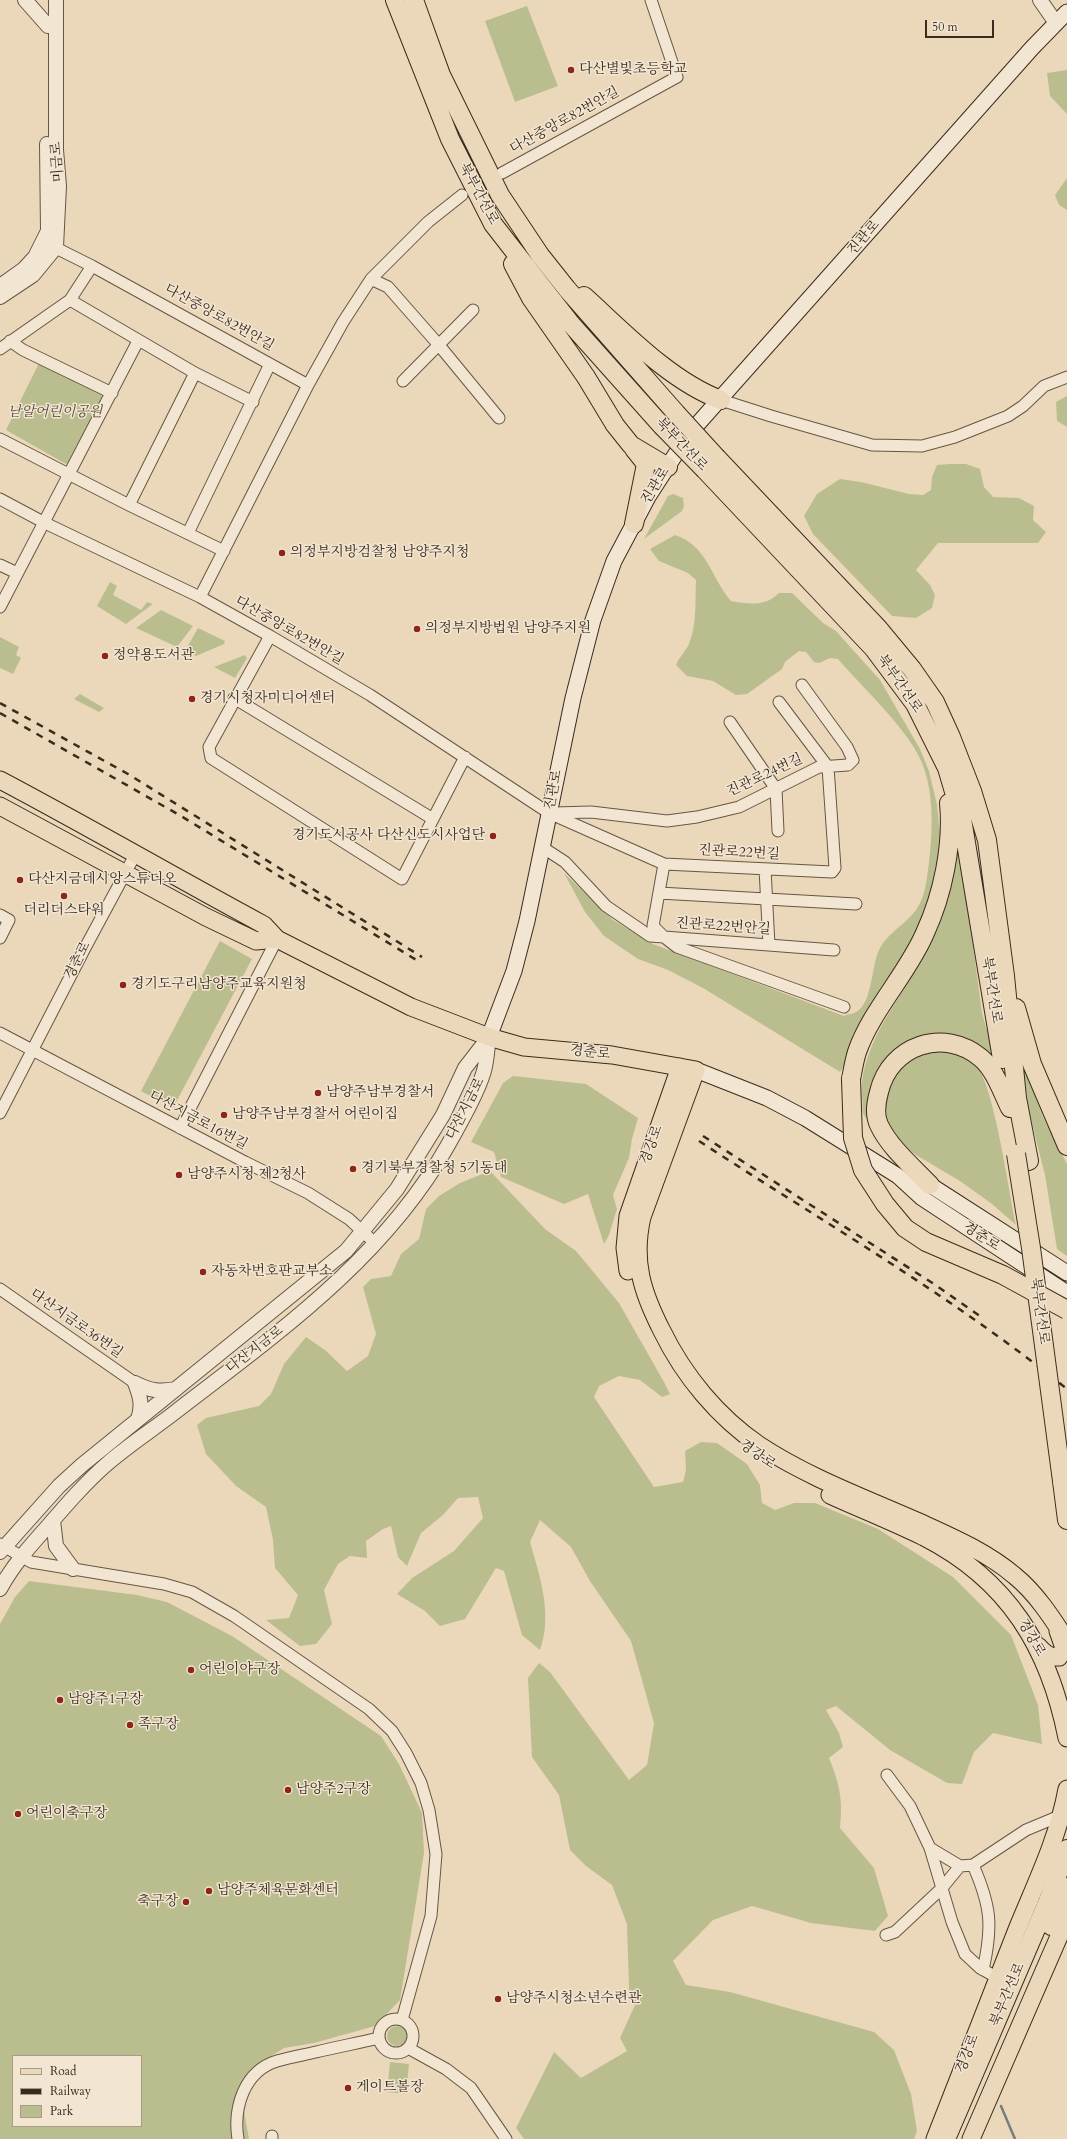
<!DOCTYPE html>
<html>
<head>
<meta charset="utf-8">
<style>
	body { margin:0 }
	#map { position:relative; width:1067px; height:2139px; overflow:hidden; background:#ebd8bb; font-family:Cardo,serif }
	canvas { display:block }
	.legend { position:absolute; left:12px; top:2055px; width:130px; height:72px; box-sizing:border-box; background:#f2e6d3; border:1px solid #a89b8a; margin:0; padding:5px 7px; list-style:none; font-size:12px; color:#3a2b1c }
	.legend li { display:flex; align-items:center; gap:8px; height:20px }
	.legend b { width:20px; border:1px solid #a89b8a }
	.scale { position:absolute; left:925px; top:20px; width:69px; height:18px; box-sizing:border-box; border:2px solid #3a2b1c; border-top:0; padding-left:5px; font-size:12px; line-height:14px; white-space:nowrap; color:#3a2b1c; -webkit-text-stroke:3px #f2e6d3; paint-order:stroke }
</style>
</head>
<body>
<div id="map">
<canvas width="1067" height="2139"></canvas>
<ul class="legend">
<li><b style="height:5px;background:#ebd8bb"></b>Road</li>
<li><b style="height:5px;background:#3a2b1c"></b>Railway</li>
<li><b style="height:11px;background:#babe8e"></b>Park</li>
</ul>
<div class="scale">50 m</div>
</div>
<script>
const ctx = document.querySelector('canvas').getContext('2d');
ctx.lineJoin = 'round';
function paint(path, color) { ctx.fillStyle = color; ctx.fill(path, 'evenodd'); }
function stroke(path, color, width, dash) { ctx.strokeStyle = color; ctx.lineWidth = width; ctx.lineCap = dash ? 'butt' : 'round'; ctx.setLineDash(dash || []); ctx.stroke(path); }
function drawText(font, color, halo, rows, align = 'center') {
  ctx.font = font + ' Cardo,"Noto Serif KR",serif'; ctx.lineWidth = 3; ctx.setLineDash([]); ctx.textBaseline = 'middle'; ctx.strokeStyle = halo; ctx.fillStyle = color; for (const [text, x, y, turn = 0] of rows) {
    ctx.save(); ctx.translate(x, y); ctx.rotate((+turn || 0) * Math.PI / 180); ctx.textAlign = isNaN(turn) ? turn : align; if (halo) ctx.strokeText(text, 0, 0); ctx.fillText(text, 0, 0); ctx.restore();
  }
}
paint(new Path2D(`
	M527,6L558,86L515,102L485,21Z
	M1067,70V114L1050,96L1047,73Z
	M1067,178V210L1059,205L1055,195Z
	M39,363L101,394L103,400L71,462L66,464L6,430Z
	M1067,396V427L1057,421L1056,402Z
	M949,464H966L980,469L984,487L993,497L1019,498L1034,506L1033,520L1046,532L1038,543H938L916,570L930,585L935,595L932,608L916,618L892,616L813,534L804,516L817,494L840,479L861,482L909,494L923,495L931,490L932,477L937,465Z
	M673,494L683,498L684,506L682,511L644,539L668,496Z
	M675,535C708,546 711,578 731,601C749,604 765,607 779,593H792L823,623L836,631L880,680L920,749L929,771L937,805L941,843L936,877L925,917L847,1064L840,1072L703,988L668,970L638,959L604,936L585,912L564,873L613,920L653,944L844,1016C848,1014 853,1014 856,1012C873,1003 871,964 880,948C890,930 911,922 920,903C927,889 928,868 930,853C933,824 933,790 922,763C909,730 862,687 838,659L830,658L819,663L814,662L806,652L799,651L785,662L782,669L747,694L736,695L713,681L687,676L676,665C679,657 686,651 689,644C697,624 695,601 696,580L688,573L659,561L650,549Z
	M110,582L117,586L113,595L141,610L147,602L153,604L126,624L97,606Z
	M161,610L193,626L177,647L136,628Z
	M198,628L225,641L224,644L196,656L185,651Z
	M0,637L19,647L16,655L21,658L13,674L0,668Z
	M245,655L247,658L235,678L214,667Z
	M80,694L104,708L99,712L74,699Z
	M956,829L965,885L982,1013L995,1058L976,1043L948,1035L920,1036L905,1044L874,1127C871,1123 865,1118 863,1113C862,1109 863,1102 862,1098C858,1040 911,988 933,939C949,904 955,867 956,829Z
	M220,941L252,959L173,1108L141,1091Z
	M942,1048C954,1052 966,1055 975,1064C994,1082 1009,1194 1016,1225L992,1204L960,1181L916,1155L894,1139L883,1123L881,1088L904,1056Z
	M1021,1059L1043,1117L1067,1164V1256L1057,1249L1045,1175L1028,1108Z
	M513,1076L586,1084L638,1118L632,1139L629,1158L613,1195L617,1209L609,1235L604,1244L588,1194L564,1204L501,1177L494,1152L471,1142L503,1083Z
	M490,1171L545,1229L576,1251L619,1303L664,1382L670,1394L662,1397L640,1380L619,1376L599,1386L594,1397L654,1487L683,1482L686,1470L685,1451L701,1442L717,1443L747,1464L760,1485L762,1503L775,1510L794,1503H815L878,1529L953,1577L1011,1635L1038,1705L1042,1744L993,1733L974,1752L962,1784L947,1783L890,1750L836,1706L826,1710L839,1733L843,1747L829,1758C840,1785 843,1800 840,1828L874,1868L888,1916L875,1931L811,1923L752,1906L713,1920L673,1961L686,1985L730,1992L874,2032L894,2050L911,2094L917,2131L914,2139H524L516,2128L554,2052L581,2078L627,2051L620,2038L635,2005L629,1989L627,1924L612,1885L586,1866L570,1850L559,1795L532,1757L528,1678L539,1663L550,1672L629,1780L647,1765L654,1723L631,1641L590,1581L571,1547L540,1520L530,1542C540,1577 553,1614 540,1650L522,1635L504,1571L496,1568L465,1619L440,1626L425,1611L397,1594L412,1578L454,1551L483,1518L478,1497L458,1498L443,1515L421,1533L407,1566L398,1557L391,1526L383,1529L366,1541L367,1558L350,1556L338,1564L324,1590L332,1624L316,1644L300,1646L266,1620L289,1618L298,1595L275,1568L273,1540L266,1507L236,1486L206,1454L197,1425L206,1418L259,1406L271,1394L284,1364L306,1337L325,1350L347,1371L368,1356L376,1334L363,1287L371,1279L391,1276L401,1254L419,1239L426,1209L439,1196L460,1183Z
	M29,1581L137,1595L167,1602L232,1636L381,1736L399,1764L422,1813L424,1853L400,2000L375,2026L314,2043L284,2048L265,2060L240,2088L249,2139H0V1624L15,1597ZM13,2056H141V2126H13Z
	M387 2036a10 10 0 1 1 20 0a10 10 0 1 1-20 0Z
	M390,2062L409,2064L406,2094L387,2092Z`), '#babe8e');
stroke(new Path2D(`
	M1001,2106L1015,2139`), '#777e7c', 2.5);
const minor = new Path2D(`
	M502,173L677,77L651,0
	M48,244L92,266
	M371,279L388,287L438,344L499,418
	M70,300L195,373L253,402
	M10,341L23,350L112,393
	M0,349L70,300L92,266L308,385
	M403,381L473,310
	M721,400L771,416L872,445L922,446L955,437L1008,416L1023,406L1044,386L1067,377
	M0,439L129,505L224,551
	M0,499L45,523L200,597L270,636L370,695L549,813L664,864L832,872L835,868L828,767L779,702
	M129,505L195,373
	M188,533L270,364
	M0,565L17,573
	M200,597L308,385L343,322L371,279L428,222L462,195
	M0,607L138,341
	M270,636L209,747L211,758L402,879L465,757
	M234,698L433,819
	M730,722L776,789L778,831
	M554,813L591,812L667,821L697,817L739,807L819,767L848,765L853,760L847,747L802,685
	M542,847L565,862L606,906L650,936L664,937L677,947L844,1007
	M664,864L653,926L664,937L834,950
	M765,869L769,945
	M659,893L856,904
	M0,915L9,920L0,938
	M0,1033L245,1162L308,1193L349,1219L376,1244
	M0,1113L85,948L135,855
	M180,1128L277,939
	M0,1289L135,1383
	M0,1544L31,1562L164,1584L192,1592L234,1616L369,1709L392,1731L406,1753L421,1783L429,1810L436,1854L431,1916L402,2020
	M887,1775L910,1806L930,1848L952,1922L965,1954L980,1968L998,1978
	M930,1848L960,1866L973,1865L1026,1830L1062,1815
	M973,1865C991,1906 993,1926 983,1970
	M886,1935L895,1932L942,1888L960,1866
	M379 2036a17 17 0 1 1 34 0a17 17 0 1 1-34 0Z
	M408,2048L446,2069L471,2088L506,2139
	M272,2136V2139
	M238,2139C233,2108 244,2071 277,2061C290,2057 303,2055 316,2052C337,2047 358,2043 379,2038`);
const tertiary = new Path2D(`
	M25,0L48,26
	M1040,0L1056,23
	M0,286L24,269L35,257L48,231L47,144
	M0,297L33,275L56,247L59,186L56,150V0
	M135,1383C150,1391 160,1392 176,1389
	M135,1383C140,1396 143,1405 138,1419
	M53,1520L56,1546L73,1569
	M0,1552L59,1486L82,1465L346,1251L397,1189L443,1115L465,1068L489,1037
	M0,1589C13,1565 30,1546 48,1526C67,1504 86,1482 108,1463C129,1445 152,1430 174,1413C275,1335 384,1259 448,1145C459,1125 476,1097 483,1074C487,1063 487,1049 489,1037`);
const secondary = new Path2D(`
	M489,1037L514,971L527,921L573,698L593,620L614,561L648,497L688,435L711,409L1032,48L1067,12
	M696,1070L767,1098L805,1118L898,1176L922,1198L1067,1293
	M919,1182L930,1185L1067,1273`);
const primary = new Path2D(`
	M0,780C89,827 175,877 264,925L277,939L411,1007L489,1037L524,1047L612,1055L696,1070L642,1217C632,1261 642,1292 662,1331C684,1376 718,1417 759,1445C807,1477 867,1499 919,1522C952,1537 987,1552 1015,1576C1036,1593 1052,1618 1067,1641
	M0,806L206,917L256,941L277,939
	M628,1271L625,1248L628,1216L680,1067
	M830,1495C861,1509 893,1522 924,1537C1008,1580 1049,1647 1067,1738
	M1038,1646C1044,1652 1049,1658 1059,1657L1064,1648L1058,1631
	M935,2139C962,2070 989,2001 1016,1932C1035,1885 1058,1839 1067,1789
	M971,2139L1067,1918`);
const trunk = new Path2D(`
	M395,0L450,139L493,224L571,324L662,426
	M414,0L441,75L500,195L540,255L567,289L676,413
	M513,264L531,298L586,377L615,425L631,445L668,467
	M584,296C624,332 670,381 721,400
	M717,458L878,628L912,669L935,702L951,737L972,791L987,840L1005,976L1017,1098L1029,1161
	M705,470L874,649L915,704L947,768L962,819L1002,1059
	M634,524L646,464L634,449
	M1016,1008L1032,1064L1067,1146
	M851,1079C853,1070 854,1061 857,1052C871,1011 908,973 925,933C943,894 953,845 949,803
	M930,1185C912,1166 890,1148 879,1125C874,1114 876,1103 879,1092C890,1045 944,1027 981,1058C995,1070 1002,1092 1010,1108
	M1062,1481L1067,1520
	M1051,1926L1067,1887
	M946,2139L1048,1901L1067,1849`);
stroke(minor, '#665644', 13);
stroke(tertiary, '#665644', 16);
stroke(secondary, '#3a2b1c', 17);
stroke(primary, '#3a2b1c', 19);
stroke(trunk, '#3a2b1c', 20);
stroke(minor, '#f2e6d3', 11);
stroke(tertiary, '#f2e6d3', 14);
stroke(secondary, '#f2e6d3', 15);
stroke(primary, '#ebd8bb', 17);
stroke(trunk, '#ebd8bb', 18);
stroke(new Path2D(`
	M0,703L128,774L422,957
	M0,713L181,816L418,961
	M703,1136L934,1284L984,1319
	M699,1141C823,1222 952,1296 1067,1389`), '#3a2b1c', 2.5, [7, 7]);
const trunkBridge = new Path2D(`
	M676,413L717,458
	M662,426L705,470
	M851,1079L853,1138L863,1170L885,1204L905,1228L926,1242L1003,1275L1067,1310
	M1016,1154L1031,1248L1062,1481`);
stroke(trunkBridge, '#3a2b1c', 20, []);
stroke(trunkBridge, '#ebd8bb', 18);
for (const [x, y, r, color] of [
	[571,70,4,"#8f2418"],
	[282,553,4,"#8f2418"],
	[417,629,4,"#8f2418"],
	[105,656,4,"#8f2418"],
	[192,699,4,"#8f2418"],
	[493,836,4,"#8f2418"],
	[20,880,4,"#8f2418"],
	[64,896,4,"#8f2418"],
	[123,985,4,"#8f2418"],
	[318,1093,4,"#8f2418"],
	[224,1115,4,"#8f2418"],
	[353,1169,4,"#8f2418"],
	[179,1175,4,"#8f2418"],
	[203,1272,4,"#8f2418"],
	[191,1670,4,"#8f2418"],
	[60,1700,4,"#8f2418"],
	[130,1725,4,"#8f2418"],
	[288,1790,4,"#8f2418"],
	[18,1814,4,"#8f2418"],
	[209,1891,4,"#8f2418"],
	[186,1902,4,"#8f2418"],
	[498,1999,4,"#8f2418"],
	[348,2088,4,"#8f2418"]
]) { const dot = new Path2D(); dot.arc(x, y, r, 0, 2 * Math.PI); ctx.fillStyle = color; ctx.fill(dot); stroke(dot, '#f2e6d3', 1.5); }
drawText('14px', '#3a2b1c', '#f2e6d3', [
	["다산별빛초등학교",579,70],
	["의정부지방검찰청 남양주지청",290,553],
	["의정부지방법원 남양주지원",425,629],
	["정약용도서관",113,656],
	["경기시청자미디어센터",200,699],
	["경기도시공사 다산신도시사업단",485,836,"right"],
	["다산지금데시앙스튜디오",28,880],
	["더리더스타워",64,911,"center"],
	["경기도구리남양주교육지원청",131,985],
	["남양주남부경찰서",326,1093],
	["남양주남부경찰서 어린이집",232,1115],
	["경기북부경찰청 5기동대",361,1169],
	["남양주시청 제2청사",187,1175],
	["자동차번호판교부소",211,1272],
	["어린이야구장",199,1670],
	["남양주1구장",68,1700],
	["족구장",138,1725],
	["남양주2구장",296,1790],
	["어린이축구장",26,1814],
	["남양주체육문화센터",217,1891],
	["축구장",178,1902,"right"],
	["남양주시청소년수련관",506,1999],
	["게이트볼장",356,2088]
], 'left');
drawText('14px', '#3a2b1c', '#f2e6d3', [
	["다산중앙로82번안길",565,121,-29],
	["미금로",58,162,-94],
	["북부간선로",478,194,62],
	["진관로",864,238,-49],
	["다산중앙로82번안길",219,318,29],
	["북부간선로",681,445,46],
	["진관로",656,486,-58],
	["다산중앙로82번안길",289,631,30],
	["북부간선로",899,684,55],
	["진관로24번길",765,776,-25],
	["진관로",554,790,-79],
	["진관로22번길",739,853,3],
	["진관로22번안길",723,927,4],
	["경춘로",78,961,-63],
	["북부간선로",991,990,81],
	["경춘로",590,1053,6],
	["다산지금로",466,1109,-63],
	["다산지금로16번길",198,1121,28],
	["경강로",652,1145,-70],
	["경춘로",981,1237,33],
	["북부간선로",1039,1311,82],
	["다산지금로36번길",76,1324,35],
	["다산지금로",255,1350,-38],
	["경강로",757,1455,35],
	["경강로",1031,1638,60],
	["북부간선로",1008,1995,-67],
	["경강로",968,2054,-69]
]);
drawText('italic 14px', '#544833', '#f2e6d3', [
	["낟알어린이공원",55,413]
]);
</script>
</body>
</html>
